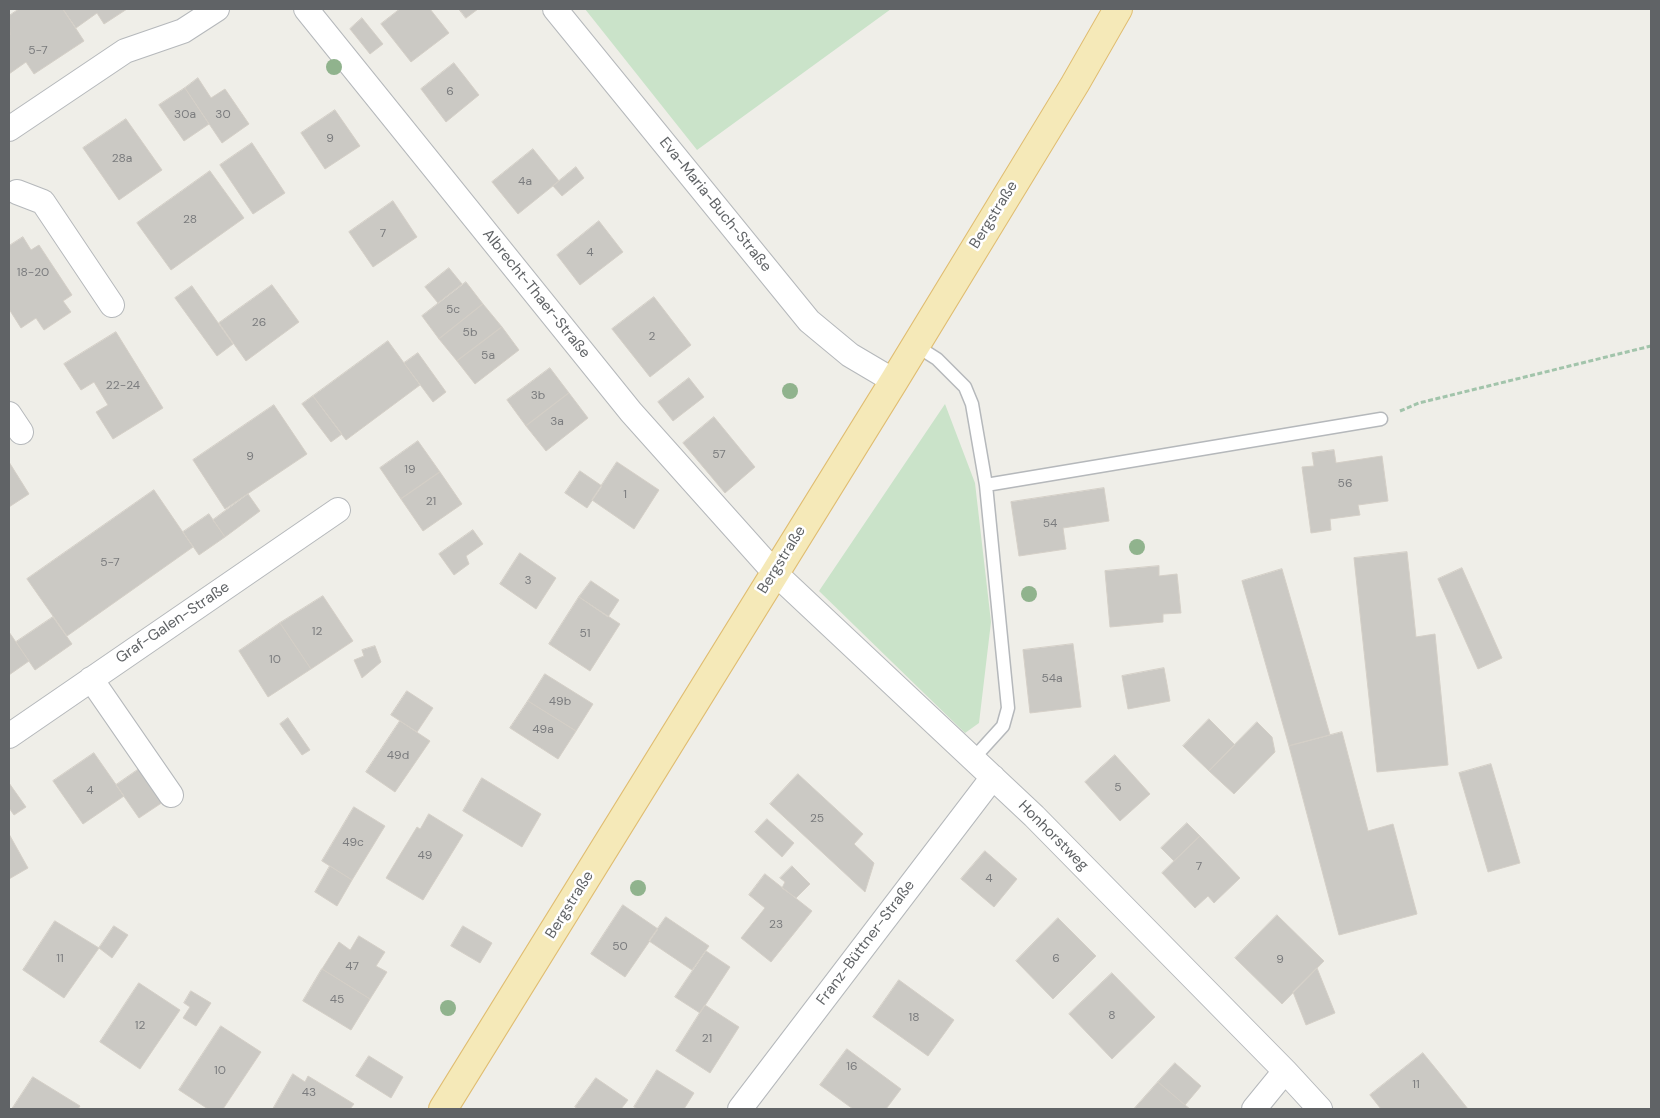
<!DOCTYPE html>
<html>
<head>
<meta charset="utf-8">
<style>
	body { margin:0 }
	#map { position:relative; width:1660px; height:1118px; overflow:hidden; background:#efeee8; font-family:"DM Sans",sans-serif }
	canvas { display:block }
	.frame { position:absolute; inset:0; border:10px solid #606366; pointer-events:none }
</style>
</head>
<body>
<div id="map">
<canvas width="1660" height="1118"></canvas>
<div class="frame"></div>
</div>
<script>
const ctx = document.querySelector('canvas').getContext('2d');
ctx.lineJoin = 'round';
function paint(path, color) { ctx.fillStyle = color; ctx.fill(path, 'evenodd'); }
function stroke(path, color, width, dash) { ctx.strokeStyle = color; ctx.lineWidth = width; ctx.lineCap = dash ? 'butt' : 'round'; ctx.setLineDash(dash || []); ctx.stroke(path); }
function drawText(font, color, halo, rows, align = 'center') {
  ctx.font = font + ' "DM Sans",sans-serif'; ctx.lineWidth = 5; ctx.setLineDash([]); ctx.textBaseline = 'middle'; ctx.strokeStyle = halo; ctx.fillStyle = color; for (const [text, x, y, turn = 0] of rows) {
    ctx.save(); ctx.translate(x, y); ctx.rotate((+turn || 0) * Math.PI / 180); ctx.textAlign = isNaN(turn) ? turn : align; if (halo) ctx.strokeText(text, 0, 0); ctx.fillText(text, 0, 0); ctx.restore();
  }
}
paint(new Path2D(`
	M585,9H891L697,150Z
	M945,404L975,483L991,622L979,723L965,733L819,591Z`), '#cae3c9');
const building = new Path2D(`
	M19,9H63L84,41L34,74L26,62L9,74V36L10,35L9,16Z
	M63,9H127L104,24L97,13L76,28Z
	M400,9H430L449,33L411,62L381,24Z
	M459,9H478L466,18Z
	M362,18L383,44L370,54L350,29Z
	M454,63L479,95L446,122L421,89Z
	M198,78L211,98L225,89L249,124L222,143L185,88Z
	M185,88L209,124L184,141L159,105Z
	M335,110L360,146L325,169L301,133Z
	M126,119L162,170L119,200L83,148Z
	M252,143L285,193L253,214L220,165Z
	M533,149L559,181L518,214L492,182Z
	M576,167L584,178L562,196L553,186Z
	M210,171L244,218L171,270L137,223Z
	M393,201L417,237L373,267L349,232Z
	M599,221L623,252L580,285L557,255Z
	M23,237L31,250L39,245L72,295L63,301L71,312L44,330L36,318L21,328L9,309V246Z
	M449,268L462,284L438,303L425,287Z
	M466,282L483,304L439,339L422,316Z
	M272,285L299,322L246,361L219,323Z
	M192,286L233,344L217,356L175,298Z
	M654,297L691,345L650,377L612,329Z
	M483,304L502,327L457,361L439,339Z
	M502,327L519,350L475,384L457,361Z
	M116,332L163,408L113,439L96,412L108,405L94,382L81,390L64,364Z
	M388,341L420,385L346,440L313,396Z
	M418,353L446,392L433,402L404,363Z
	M550,368L569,393L526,426L507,400Z
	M689,378L704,397L673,421L658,402Z
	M569,393L588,418L546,451L526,426Z
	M313,396L342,434L331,442L302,404Z
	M274,405L307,454L225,509L193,460Z
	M714,417L755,467L725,493L683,443Z
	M418,441L440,472L401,499L380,468Z
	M1334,450L1336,463L1382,456L1388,501L1358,505L1360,515L1330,519L1331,530L1311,533L1302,467L1314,466L1312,453Z
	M9,462L29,494L9,507Z
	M617,462L659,490L634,529L592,500Z
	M580,471L602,486L587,508L565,493Z
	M440,472L462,504L423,531L401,499Z
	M1104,488L1109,521L1063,528L1066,549L1019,556L1011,502Z
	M154,490L193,547L67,636L27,579Z
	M248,494L260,511L225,537L213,520Z
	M209,514L225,537L199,555L183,532Z
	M473,530L483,544L466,556L469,564L454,575L439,554Z
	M1407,552L1416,637L1435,634L1448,765L1377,772L1354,558Z
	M520,553L556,578L536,609L500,584Z
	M1159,566V576L1177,574L1181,613L1163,614V622L1110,627L1105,571Z
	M1462,568L1502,658L1478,669L1438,579Z
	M1282,569L1330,735L1289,746L1242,581Z
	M591,581L619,600L608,617L579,597Z
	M323,596L353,641L311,669L280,623Z
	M579,597L620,624L590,671L549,644Z
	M53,617L72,644L35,670L16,642Z
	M280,623L311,669L268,697L239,651Z
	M9,632L29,661L9,675Z
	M1073,644L1081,707L1030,713L1023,650Z
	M375,646L381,662L362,678L354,660L364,656L362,650Z
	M1164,668L1170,701L1128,709L1122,676Z
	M545,674L593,704L576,731L528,701Z
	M407,691L433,708L417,732L391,715Z
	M528,701L576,731L558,759L510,728Z
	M288,718L310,750L302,755L280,724Z
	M1209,719L1235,745L1209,771L1183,746Z
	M400,721L430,741L395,792L366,772Z
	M1257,722L1272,737L1275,752L1234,794L1209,771Z
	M1342,732L1368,831L1393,824L1417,914L1339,935L1289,746Z
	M94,753L124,796L83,824L53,781Z
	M1115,755L1150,794L1120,821L1085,782Z
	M1491,764L1520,863L1488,872L1459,773Z
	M139,769L163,802L139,818L116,785Z
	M798,774L863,834L854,844L874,863L865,892L770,804Z
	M482,778L541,814L522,847L463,811Z
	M9,783L26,807L14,815L9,808Z
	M354,807L385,826L352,880L322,861Z
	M429,814L463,835L423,900L386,878L417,827L420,829Z
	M767,819L794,843L782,857L755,832Z
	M1187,823L1200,836L1174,861L1161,848Z
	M9,834L28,868L9,879Z
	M1200,836L1240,878L1214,903L1208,896L1195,908L1162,873Z
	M985,851L1017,879L994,907L961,879Z
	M330,866L352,880L337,906L315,892Z
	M792,866L810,884L796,898L782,888L785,882L780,878Z
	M765,874L812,911L771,962L741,938L765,908L749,895Z
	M623,905L658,929L625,977L591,954Z
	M1277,915L1324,961L1282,1004L1235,958Z
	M666,917L709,946L692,970L649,941Z
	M1058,918L1096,956L1053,999L1016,961Z
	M55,921L99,948L64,998L23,970Z
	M114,926L128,935L112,958L99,948Z
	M463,926L492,943L480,963L451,946Z
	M359,936L385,952L376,966L387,972L370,999L322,969L339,942L350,950Z
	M706,951L730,967L700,1013L675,997Z
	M1317,968L1335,1013L1306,1025L1293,992Z
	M322,969L370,999L351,1030L303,1001Z
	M1112,973L1155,1017L1112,1059L1069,1014Z
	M899,980L954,1020L928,1056L873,1017Z
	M139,983L180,1010L140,1069L100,1042Z
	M191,991L211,1003L196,1026L183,1018L190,1007L184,1003Z
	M705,1005L739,1027L710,1073L676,1051Z
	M221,1026L261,1052L223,1109H208L179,1090Z
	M847,1049L901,1089L886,1109H853L820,1085Z
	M1423,1053L1441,1075L1468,1109H1381L1370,1095Z
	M369,1056L403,1077L391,1098L356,1076Z
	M1175,1063L1201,1086L1185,1105L1158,1082Z
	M657,1070L694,1093L684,1109H638L634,1107Z
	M293,1074L305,1082L308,1076L354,1104L350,1109H273Z
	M33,1077L80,1106L78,1109H12Z
	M596,1078L628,1100L621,1109H578L575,1107Z
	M1158,1082L1185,1105L1190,1109H1134Z`);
paint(building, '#cbc9c4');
stroke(building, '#d4cfc7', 1);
const lane = new Path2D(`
	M915,345L937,359L965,387L972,404L986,485L1008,708L1003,726L973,759
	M986,485L1381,419`);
const street = new Path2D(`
	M306,9L631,412L775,573L1034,816L1285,1071L1320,1109
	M555,9L809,321L850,355L894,381
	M9,129L125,51L183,31L217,9
	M17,192L43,202L112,305
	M9,414L21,432
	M91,679L171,795
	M9,736L338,510
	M740,1109L993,777
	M1254,1109L1285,1071`);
const primary = new Path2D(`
	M443,1109L894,381L1075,84L1118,9`);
stroke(lane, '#b5b8bb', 15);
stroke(street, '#b5b8bb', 26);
stroke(primary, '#e0bd71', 30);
stroke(new Path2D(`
	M1400,411L1419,403L1651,346`), '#a2c4ab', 3, [5, 2.5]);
stroke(lane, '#fff', 12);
stroke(street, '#fff', 24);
stroke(primary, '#f5e9b8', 28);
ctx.fillStyle = '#90b38d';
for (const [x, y] of [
	[334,67],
	[790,391],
	[1137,547],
	[1029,594],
	[638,888],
	[448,1008]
]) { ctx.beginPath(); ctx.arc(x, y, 8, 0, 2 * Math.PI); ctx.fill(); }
drawText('12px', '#7b7c7e', null, [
	["5-7",38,51],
	["6",450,92],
	["30a",185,115],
	["30",223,115],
	["9",330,139],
	["28a",122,159],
	["4a",525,182],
	["28",190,220],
	["7",383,234],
	["4",590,253],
	["18-20",33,273],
	["5c",453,310],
	["26",259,323],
	["5b",470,333],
	["2",652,337],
	["5a",488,356],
	["22-24",123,386],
	["3b",538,396],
	["3a",557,422],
	["57",719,455],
	["9",250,457],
	["19",410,470],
	["56",1345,484],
	["1",625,495],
	["21",431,502],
	["54",1050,524],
	["5-7",110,563],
	["3",528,581],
	["12",317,632],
	["51",585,634],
	["10",275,660],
	["54a",1052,679],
	["49b",560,702],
	["49a",543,730],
	["49d",398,756],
	["5",1118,788],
	["4",90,791],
	["25",817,819],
	["49c",353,843],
	["49",425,856],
	["7",1199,867],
	["4",989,879],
	["23",776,925],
	["50",620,947],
	["11",60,959],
	["6",1056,959],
	["9",1280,960],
	["47",352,967],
	["45",337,1000],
	["8",1112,1016],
	["18",914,1018],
	["12",140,1026],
	["21",707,1039],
	["16",852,1067],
	["10",220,1071],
	["11",1416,1085],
	["43",309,1093]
]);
drawText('15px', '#606366', '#fff', [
	["Eva-Maria-Buch-Straße",715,205,51],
	["Bergstraße",994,215,-58],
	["Albrecht-Thaer-Straße",536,294,51],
	["Bergstraße",782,560,-58],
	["Graf-Galen-Straße",173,623,-34],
	["Honhorstweg",1053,836,45],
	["Bergstraße",570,905,-58],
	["Franz-Büttner-Straße",866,943,-53]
]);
</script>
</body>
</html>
